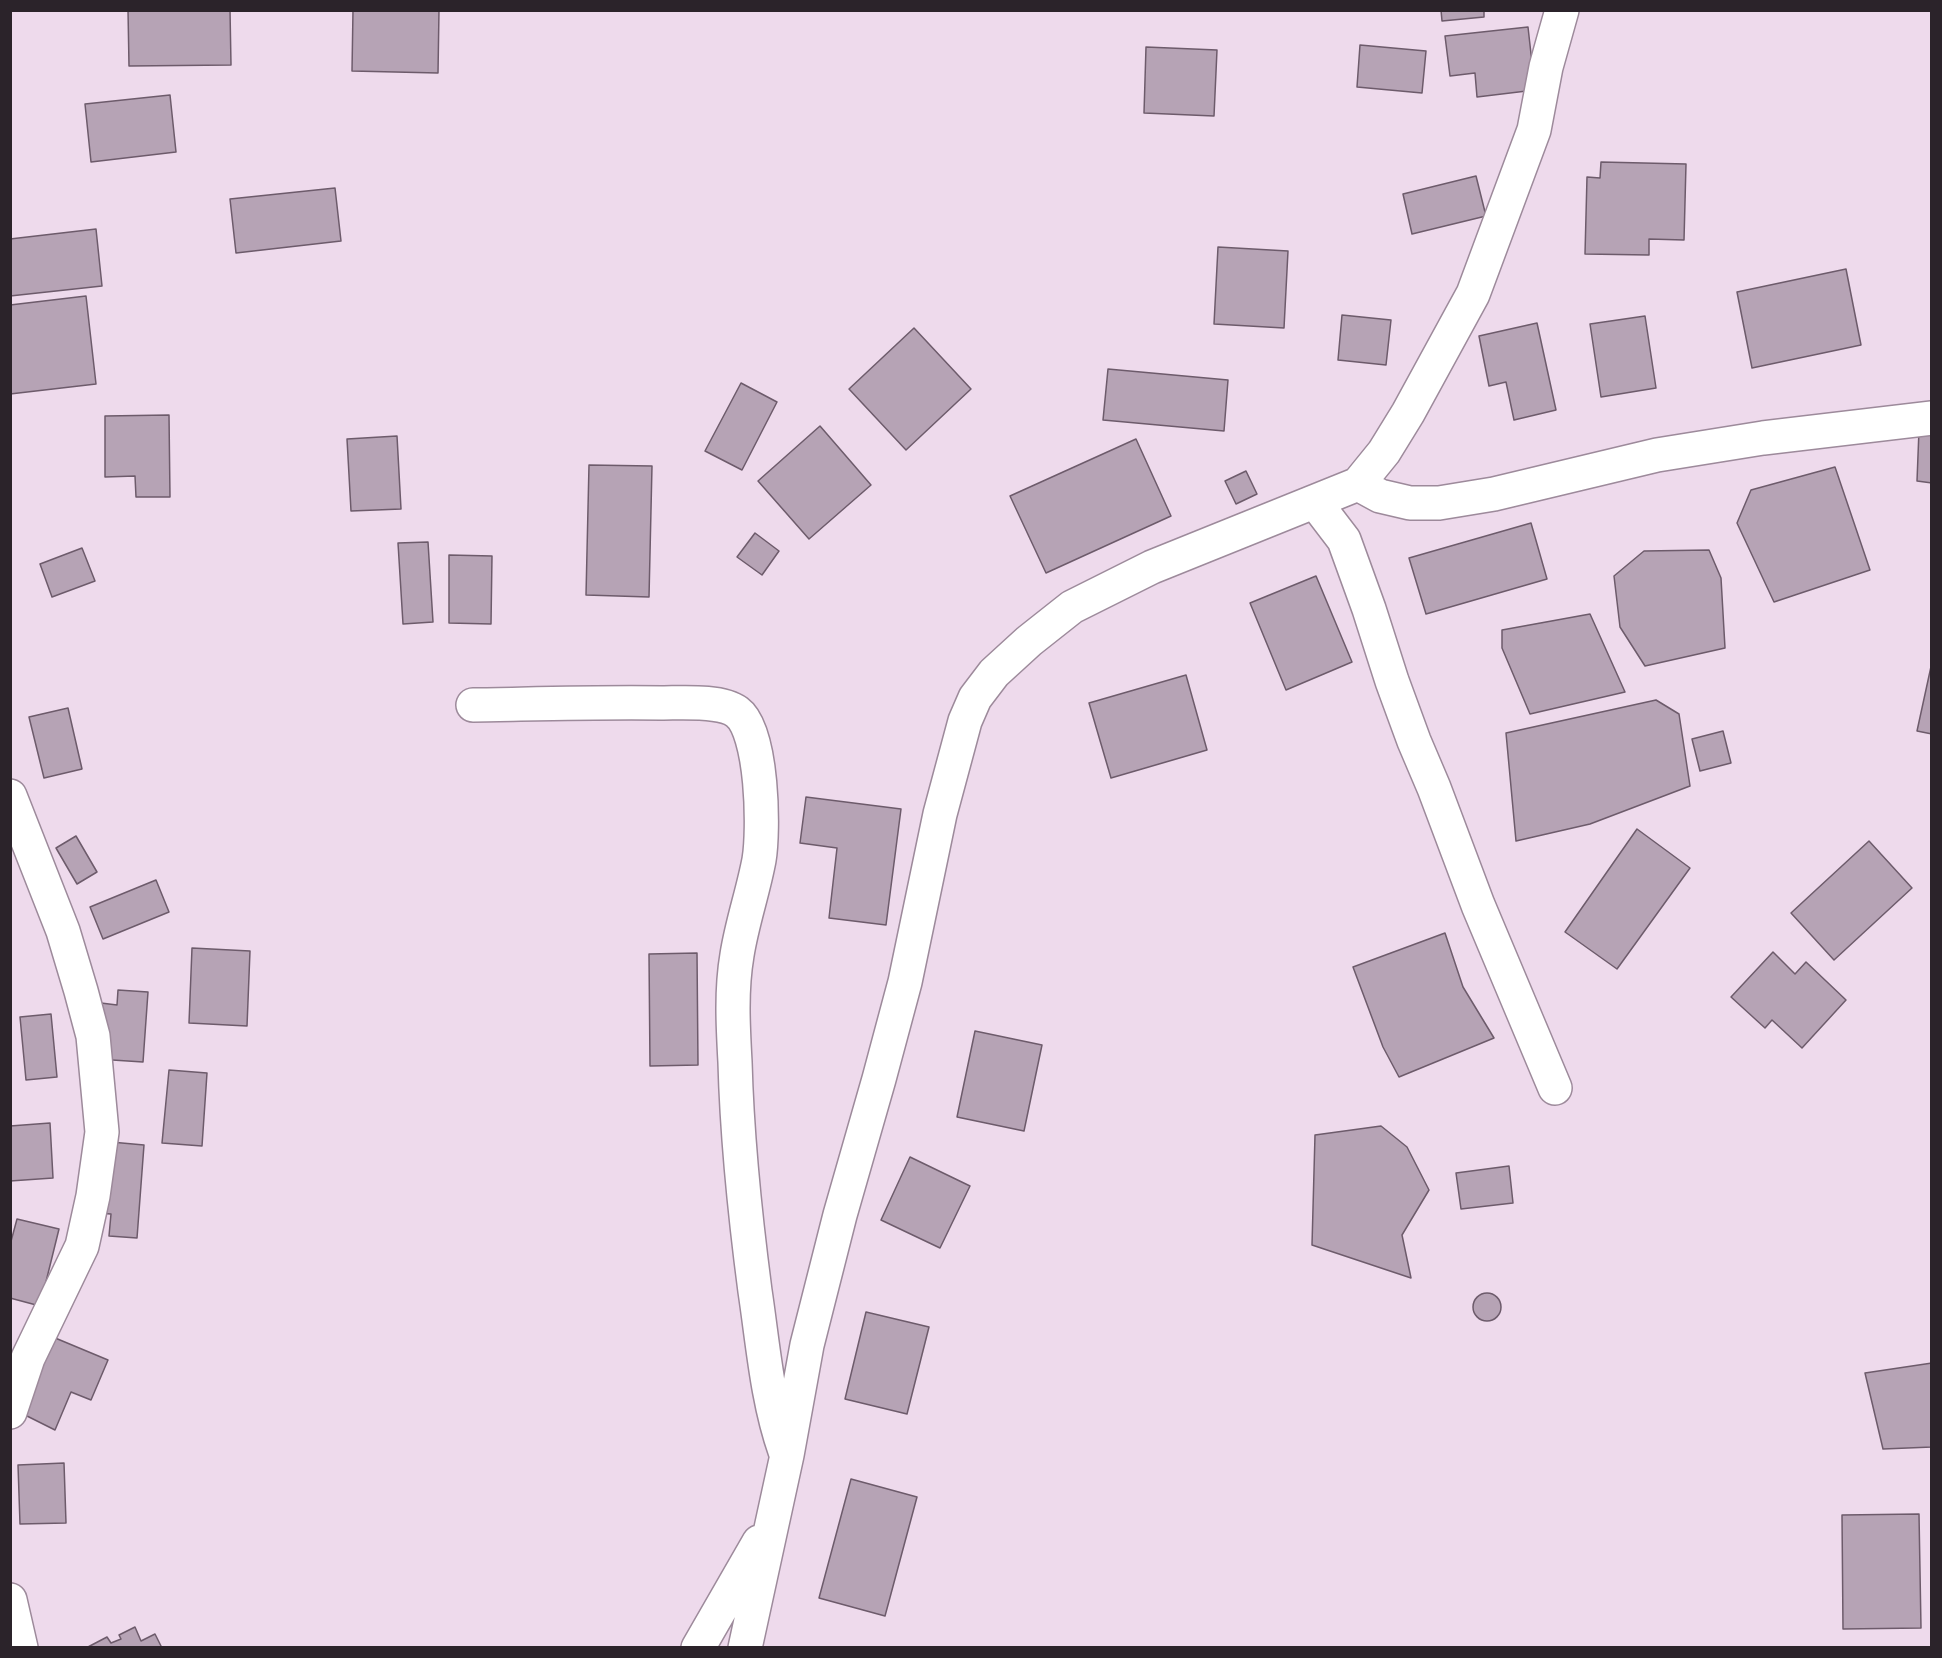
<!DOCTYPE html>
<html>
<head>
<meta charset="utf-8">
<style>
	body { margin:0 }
	#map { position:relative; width:1942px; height:1658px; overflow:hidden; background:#eedaec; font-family:"Times New Roman",serif }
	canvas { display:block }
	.frame { position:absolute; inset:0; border:12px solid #2b232a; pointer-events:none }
</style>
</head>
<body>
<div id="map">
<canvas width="1942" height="1658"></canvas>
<div class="frame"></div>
</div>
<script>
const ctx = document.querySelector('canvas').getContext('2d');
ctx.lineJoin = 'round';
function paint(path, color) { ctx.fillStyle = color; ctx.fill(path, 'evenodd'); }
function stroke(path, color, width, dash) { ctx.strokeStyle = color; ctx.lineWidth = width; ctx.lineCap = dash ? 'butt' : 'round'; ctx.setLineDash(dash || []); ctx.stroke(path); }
const building = new Path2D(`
	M128,10H230L231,65L129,66Z
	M353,10H439L438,73L352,71Z
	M1441,10H1484V17L1442,21Z
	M1528,27L1535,90L1477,97L1475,73L1450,76L1445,36Z
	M1360,45L1426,51L1422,93L1357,87Z
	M1146,47L1217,50L1214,116L1144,113Z
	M170,95L176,152L91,162L85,104Z
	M1601,162L1686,164L1684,240L1649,239V255L1585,254L1587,177L1600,178Z
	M1476,176L1486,216L1412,234L1403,194Z
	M335,188L341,241L236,253L230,199Z
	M96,229L102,286L10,296V239Z
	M1218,247L1288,251L1284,328L1214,324Z
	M1846,269L1861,345L1752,368L1737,292Z
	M86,296L96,384L10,394V305Z
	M1342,315L1391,320L1386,365L1338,360Z
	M1645,316L1656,388L1601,397L1590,324Z
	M1537,323L1556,410L1514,420L1506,382L1489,386L1479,336Z
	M914,328L971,389L906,450L849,389Z
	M1108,369L1228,380L1224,431L1103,420Z
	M741,383L777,402L742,470L705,451Z
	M169,415L170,497H136L135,476L105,477V416Z
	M820,426L871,485L809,539L758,481Z
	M1919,430H1932V483L1917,481Z
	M397,436L401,509L351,511L347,439Z
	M1136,439L1171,516L1046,573L1010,496Z
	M589,465L652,466L649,597L586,595Z
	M1835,467L1870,570L1774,602L1737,523L1751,490Z
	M1246,471L1257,494L1236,504L1225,481Z
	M1531,523L1547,579L1426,614L1409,558Z
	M755,533L779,551L762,575L737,557Z
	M428,542L433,622L403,624L398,543Z
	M82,548L95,581L52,597L40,564Z
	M1709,550L1721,578L1725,648L1645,666L1620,627L1614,576L1644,551Z
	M449,555L492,556L491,624L449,623Z
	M1316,576L1352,662L1286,690L1250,603Z
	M1590,614L1625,692L1530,714L1502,648V630Z
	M1932,662V734L1917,731Z
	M1186,675L1207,750L1111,778L1089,703Z
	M1656,700L1679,714L1690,786L1590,824L1516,841L1506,733Z
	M68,708L82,769L44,778L29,717Z
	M1723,731L1731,763L1700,771L1692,739Z
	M806,797L901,809L886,925L829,918L837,848L800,843Z
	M1637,829L1690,868L1617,969L1565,932Z
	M76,836L97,872L77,884L56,848Z
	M1869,841L1912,888L1834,960L1791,913Z
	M156,880L169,912L103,939L90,907Z
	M1445,933L1463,987L1494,1038L1399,1077L1383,1047L1353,967Z
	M192,948L250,951L247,1026L189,1023Z
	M1773,952L1795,974L1806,962L1846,1000L1802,1048L1772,1020L1765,1028L1731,997Z
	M697,953L698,1065L650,1066L649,954Z
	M118,990L148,992L143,1062L97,1059L101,1003L117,1005Z
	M51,1014L57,1077L26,1080L20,1017Z
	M975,1031L1042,1045L1024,1131L957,1117Z
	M169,1070L207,1073L202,1146L162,1143Z
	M50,1123L53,1178L10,1181V1126Z
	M1381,1126L1407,1147L1429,1190L1402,1235L1411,1278L1312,1245L1315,1135Z
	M111,1142L144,1145L137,1238L109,1236L111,1214L97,1213Z
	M910,1157L970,1186L940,1248L881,1220Z
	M1509,1166L1513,1203L1461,1209L1456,1173Z
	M17,1219L59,1229L40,1306L10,1298V1245Z
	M1473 1307a14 14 0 1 1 28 0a14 14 0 1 1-28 0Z
	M866,1312L929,1327L907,1414L845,1399Z
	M48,1335L108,1360L91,1400L71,1392L55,1430L23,1414Z
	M1932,1363V1447L1883,1449L1865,1373Z
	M64,1463L66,1523L20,1524L18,1465Z
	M851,1479L917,1497L885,1616L819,1598Z
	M1919,1514L1921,1628L1843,1629L1842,1515Z
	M135,1627L141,1641L155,1634L162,1648H86L107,1637L111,1643L121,1639L119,1635Z`);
paint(building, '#b6a3b5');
stroke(building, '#6d5b6b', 1.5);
const minor = new Path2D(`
	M1358,484L1380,496L1410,503H1439L1494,494L1657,455L1763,438L1932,418
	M1315,502L1344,540L1369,609L1392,681L1414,741L1434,788L1478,905L1555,1088
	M473,705C536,704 599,702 662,703C682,703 721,700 737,712C763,731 764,831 759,860C753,892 742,923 737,955C731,990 733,1026 735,1062C737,1138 745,1215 755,1291C763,1344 767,1400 785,1451
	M10,796L63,931L81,991L93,1036L102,1132L93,1196L82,1246L28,1358L10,1412
	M10,1600L21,1648
	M698,1648L759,1542
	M745,1648L787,1455L807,1345L840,1215L879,1079L905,982L940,814L965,721L975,698L994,673L1029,641L1072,607L1152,567L1358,484L1384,452L1408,413L1473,294L1534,130L1546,67L1562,10`);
stroke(minor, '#9d8a9b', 36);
stroke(minor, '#fff', 33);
</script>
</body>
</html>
